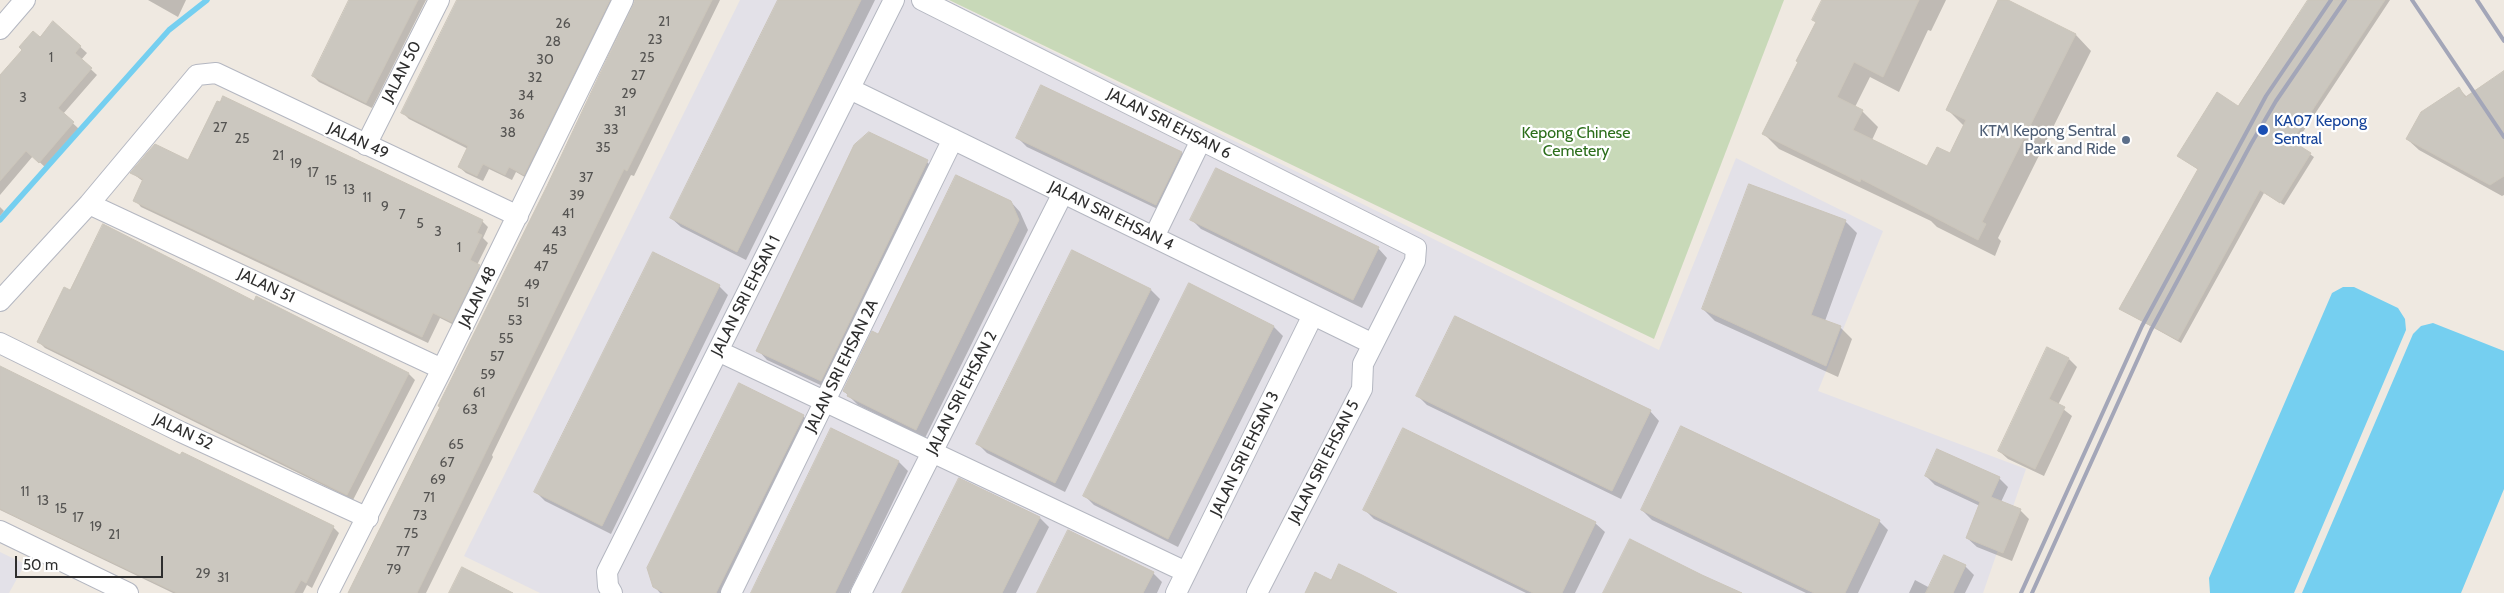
<!DOCTYPE html>
<html>
<head>
<meta charset="utf-8">
<style>
	body { margin:0 }
	#map { position:relative; width:2504px; height:593px; overflow:hidden; background:#efe9e1; font-family:Cabin,sans-serif }
	canvas { display:block }
	.scale { position:absolute; left:15px; top:556px; width:148px; height:22px; box-sizing:border-box; border:2px solid #2e2e2e; border-top:0; padding-left:6px; font-size:15px; line-height:18px; white-space:nowrap; color:#2e2e2e; -webkit-text-stroke:4px #fff; paint-order:stroke }
</style>
</head>
<body>
<div id="map">
<canvas width="2504" height="593"></canvas>
<div class="scale">50 m</div>
</div>
<script>
const ctx = document.querySelector('canvas').getContext('2d');
ctx.lineJoin = 'round';
function paint(path, color) { ctx.fillStyle = color; ctx.fill(path, 'evenodd'); }
function stroke(path, color, width, dash) { ctx.strokeStyle = color; ctx.lineWidth = width; ctx.lineCap = dash ? 'butt' : 'round'; ctx.setLineDash(dash || []); ctx.stroke(path); }
function drawText(font, color, halo, rows, align = 'center') {
  ctx.font = font + ' Cabin,sans-serif'; ctx.lineWidth = 4.5; ctx.setLineDash([]); ctx.textBaseline = 'middle'; ctx.strokeStyle = halo; ctx.fillStyle = color; for (const [text, x, y, turn = 0] of rows) {
    ctx.save(); ctx.translate(x, y); ctx.rotate((+turn || 0) * Math.PI / 180); ctx.textAlign = isNaN(turn) ? turn : align; if (halo) ctx.strokeText(text, 0, 0); ctx.fillText(text, 0, 0); ctx.restore();
  }
}
paint(new Path2D(`
	M740,0H948L1659,350L1736,158L1883,231L1818,391L2026,469L1983,593H540L464,556Z
	M0,552L25,564L9,593H0Z`), '#e3e1e8');
paint(new Path2D(`
	M949,0H1784L1654,339Z`), '#c8d9b8');
paint(new Path2D(`
	M2343,287H2354L2398,308L2405,319L2406,330L2294,593H2210L2209,578L2332,293Z
	M2433,323L2504,351V489L2461,593H2302L2413,334L2421,326Z`), '#75cff0');
paint(new Path2D(`
	M148,0H186L178,17Z
	M351,0H426L372,108L319,82L313,76Z
	M459,0H619L530,180L516,172L512,180L489,169L483,181L466,173L459,167L468,149L409,119L403,113Z
	M636,0H720L634,176L631,175L508,422L492,455L493,457L426,593H349L548,187Z
	M779,0H875L746,260L681,227L671,218Z
	M1823,0H1946L1931,31L1928,30L1899,92L1870,77L1855,107L1862,111L1878,127L1872,140L1928,168L1950,155L1964,126L1947,109L1999,0H2005L2076,35L2091,51L1998,238L2001,241L1995,256L1937,227L1931,221L1779,149L1763,133L1799,63L1817,23Z
	M2310,0H2390L2295,144L2314,157L2284,205L2264,193L2181,343L2120,309L2199,170L2182,159L2238,107Z
	M54,23L87,53L81,60L97,75L63,114L79,129L46,168L33,156L0,195V77Z
	M2504,73V195L2502,196L2419,150L2407,139L2459,89L2467,97Z
	M1018,138L1182,153L1191,162L1166,213L1027,147Z
	M189,161L482,221L488,227L483,238L488,243L477,265L485,272L458,327L440,318L428,343L141,207L135,200L144,182L132,173Z
	M927,162L936,171L831,390L767,360L758,350Z
	M1011,202L1020,212L1028,230L925,438L858,405L844,391L878,336Z
	M0,207L4,211L0,216Z
	M1192,220L1378,248L1387,258L1362,308L1201,229Z
	M1845,221L1857,233L1825,321L1840,327L1852,339L1838,377L1715,321L1703,309Z
	M1073,251L1151,290L1160,299L1065,492L987,453L978,444Z
	M1190,285L1274,327L1283,336L1178,547L1094,505L1085,496Z
	M719,286L728,295L611,534L545,501L536,492Z
	M71,291L255,302L257,298L409,374L415,380L353,500L45,348L39,342Z
	M2069,359L2077,367L2058,405L2072,416L2044,476L2008,459L1999,451Z
	M0,368L181,457L333,527L339,533L312,588L307,585L303,593H173L0,510Z
	M1417,395L1650,411L1659,421L1621,499L1427,405Z
	M803,416L812,425L730,593H660L654,586Z
	M832,429L899,462L908,471L849,593H752Z
	M1926,476L1999,478L2008,487L2001,502L2020,510L2029,519L2012,561L1977,547L1967,538L1980,506L1935,485Z
	M1365,510L1595,523L1605,532L1575,593H1526L1374,519Z
	M1642,510L1879,521L1888,530L1858,593H1806L1652,520Z
	M1040,518L1049,527L1016,593H903Z
	M1945,556L1965,566L1974,575L1965,593H1909L1915,580L1930,588Z
	M1153,573L1162,582L1157,593H1039Z`), '#0003');
stroke(new Path2D(`
	M0,220L169,30L207,0`), '#75cff0', 5.5);
const building = new Path2D(`
	M349,0H418L366,103L312,76Z
	M457,0H610L524,175L509,167L505,175L483,164L477,176L458,167L468,146L401,113Z
	M635,0H712L627,171L624,169L417,593H348L440,407L438,406L547,186Z
	M778,0H861L737,252L670,218Z
	M1822,0H1919L1883,77L1854,62L1837,97L1863,110L1853,130L1927,166L1937,147L1950,153L1966,120L1946,110L1998,0H2008L2076,34L1982,222L1986,224L1978,240L1861,179L1860,182L1762,134L1798,62L1796,61L1816,22L1812,20Z
	M2308,0H2385L2292,141L2311,153L2280,203L2260,190L2178,340L2119,309L2198,169L2177,156L2217,92L2238,106Z
	M53,21L81,46L75,53L92,68L58,108L74,122L39,163L26,151L0,181V75L22,50L19,47L33,31L40,37Z
	M2504,71V176L2490,185L2406,139L2421,112L2459,87L2465,97Z
	M1041,85L1182,152L1156,205L1016,138Z
	M223,96L483,220L477,233L482,235L470,260L480,265L452,322L433,313L422,337L133,201L143,179L130,173L147,153L155,144L188,160L217,101L220,102Z
	M869,132L928,160L821,381L756,351L854,145Z
	M1216,168L1379,247L1353,300L1190,220Z
	M956,175L1011,201L1019,220L916,430L847,396L848,394L843,391L872,331L878,334Z
	M1749,184L1846,220L1811,315L1841,326L1826,366L1702,309Z
	M103,224L254,301L256,296L409,373L347,495L37,342L64,287L70,290Z
	M1072,250L1151,289L1055,483L976,444Z
	M653,252L720,285L602,526L534,492Z
	M1189,283L1274,326L1168,539L1083,496Z
	M1455,316L1651,410L1612,491L1416,396Z
	M2047,347L2069,358L2049,399L2065,407L2035,469L1998,451Z
	M0,366L180,455L182,452L334,526L306,583L301,580L294,593H177L0,509Z
	M739,383L804,415L716,593H664L653,587L647,568Z
	M1681,426L1880,520L1845,593H1814L1641,510Z
	M831,428L899,461L835,593H751Z
	M1403,428L1596,522L1562,593H1533L1363,510Z
	M1937,449L2000,477L1991,497L2021,509L2003,553L1966,538L1980,502L1925,476Z
	M959,478L1040,517L1002,593H902Z
	M1068,530L1154,572L1143,593H1037Z
	M1630,539L1702,575L1742,593H1603Z
	M1944,555L1966,565L1953,593H1926Z
	M1339,564L1362,575L1397,593H1305L1315,572L1331,580Z
	M462,567L513,593H449Z`);
paint(building, '#cbc7bf');
stroke(building, '#cbc5ba', 1);
const street = new Path2D(`
	M922,0L1416,248L1415,261L1363,364L1362,389L1257,593
	M0,29L25,0
	M850,89L1373,344
	M366,145L439,0
	M89,204L442,369
	M1154,237L1201,140
	M0,301L89,204L197,75L216,73L518,216
	M0,343L181,432L368,518
	M718,351L1186,572
	M0,531L128,593
	M328,593L442,369L623,0
	M612,593L608,586L607,572L894,0
	M731,593L953,139
	M861,593L1063,193
	M1176,593L1313,315`);
stroke(street, '#b4b7c1', 22);
stroke(street, '#fff', 20);
stroke(new Path2D(`
	M2412,0L2504,137
	M2477,0L2504,41
	M2021,593L2142,326L2266,96L2331,0
	M2032,593L2151,330L2251,144L2276,101L2345,0`), '#a3a6b8', 4);
for (const [x, y, r, color] of [
	[2263,130,6,"#1a4fb4"],
	[2126,140,5,"#5c6f8a"]
]) { const dot = new Path2D(); dot.arc(x, y, r, 0, 2 * Math.PI); ctx.fillStyle = color; ctx.fill(dot); stroke(dot, '#fff', 2); }
drawText('14px', '#555452', null, [
	["21",664,22],
	["26",563,24],
	["23",655,40],
	["28",553,42],
	["1",51,58],
	["25",647,58],
	["30",545,60],
	["27",638,76],
	["32",535,78],
	["29",629,94],
	["34",526,96],
	["3",23,98],
	["31",620,112],
	["36",517,115],
	["27",220,128],
	["33",611,130],
	["38",508,133],
	["25",242,139],
	["35",603,148],
	["21",278,156],
	["19",296,164],
	["17",313,173],
	["37",586,178],
	["15",331,181],
	["13",349,190],
	["39",577,196],
	["11",367,198],
	["9",385,207],
	["41",568,214],
	["7",402,215],
	["5",420,224],
	["3",438,232],
	["43",559,232],
	["1",459,248],
	["45",550,250],
	["47",541,267],
	["49",532,285],
	["51",523,303],
	["53",515,321],
	["55",506,339],
	["57",497,357],
	["59",488,375],
	["61",479,393],
	["63",470,410],
	["65",456,445],
	["67",447,463],
	["69",438,480],
	["11",25,492],
	["71",429,498],
	["13",43,501],
	["15",61,509],
	["73",420,516],
	["17",78,518],
	["19",96,527],
	["75",411,534],
	["21",114,535],
	["77",403,552],
	["79",394,570],
	["29",203,574],
	["31",223,578]
]);
drawText('16px', '#2e2e2e', '#fff', [
	["JALAN 50",402,72,-63],
	["JALAN SRI EHSAN 6",1169,124,27],
	["JALAN 49",358,141,25],
	["JALAN SRI EHSAN 4",1111,216,26],
	["JALAN 51",266,286,25],
	["JALAN SRI EHSAN 1",746,296,-63],
	["JALAN 48",478,297,-64],
	["JALAN SRI EHSAN 2A",842,366,-64],
	["JALAN SRI EHSAN 2",962,393,-63],
	["JALAN 52",183,432,25],
	["JALAN SRI EHSAN 3",1245,454,-64],
	["JALAN SRI EHSAN 5",1324,462,-63]
]);
drawText('16px', '#164399', '#fff', [
	["KA07 Kepong",2274,121],
	["Sentral",2274,139]
], 'left');
drawText('16px', '#4e5e75', '#fff', [
	["KTM Kepong Sentral",2116,131],
	["Park and Ride",2116,149]
], 'right');
drawText('16px', '#2c6e1b', '#fff', [
	["Kepong Chinese",1576,133],
	["Cemetery",1576,151]
]);
</script>
</body>
</html>
